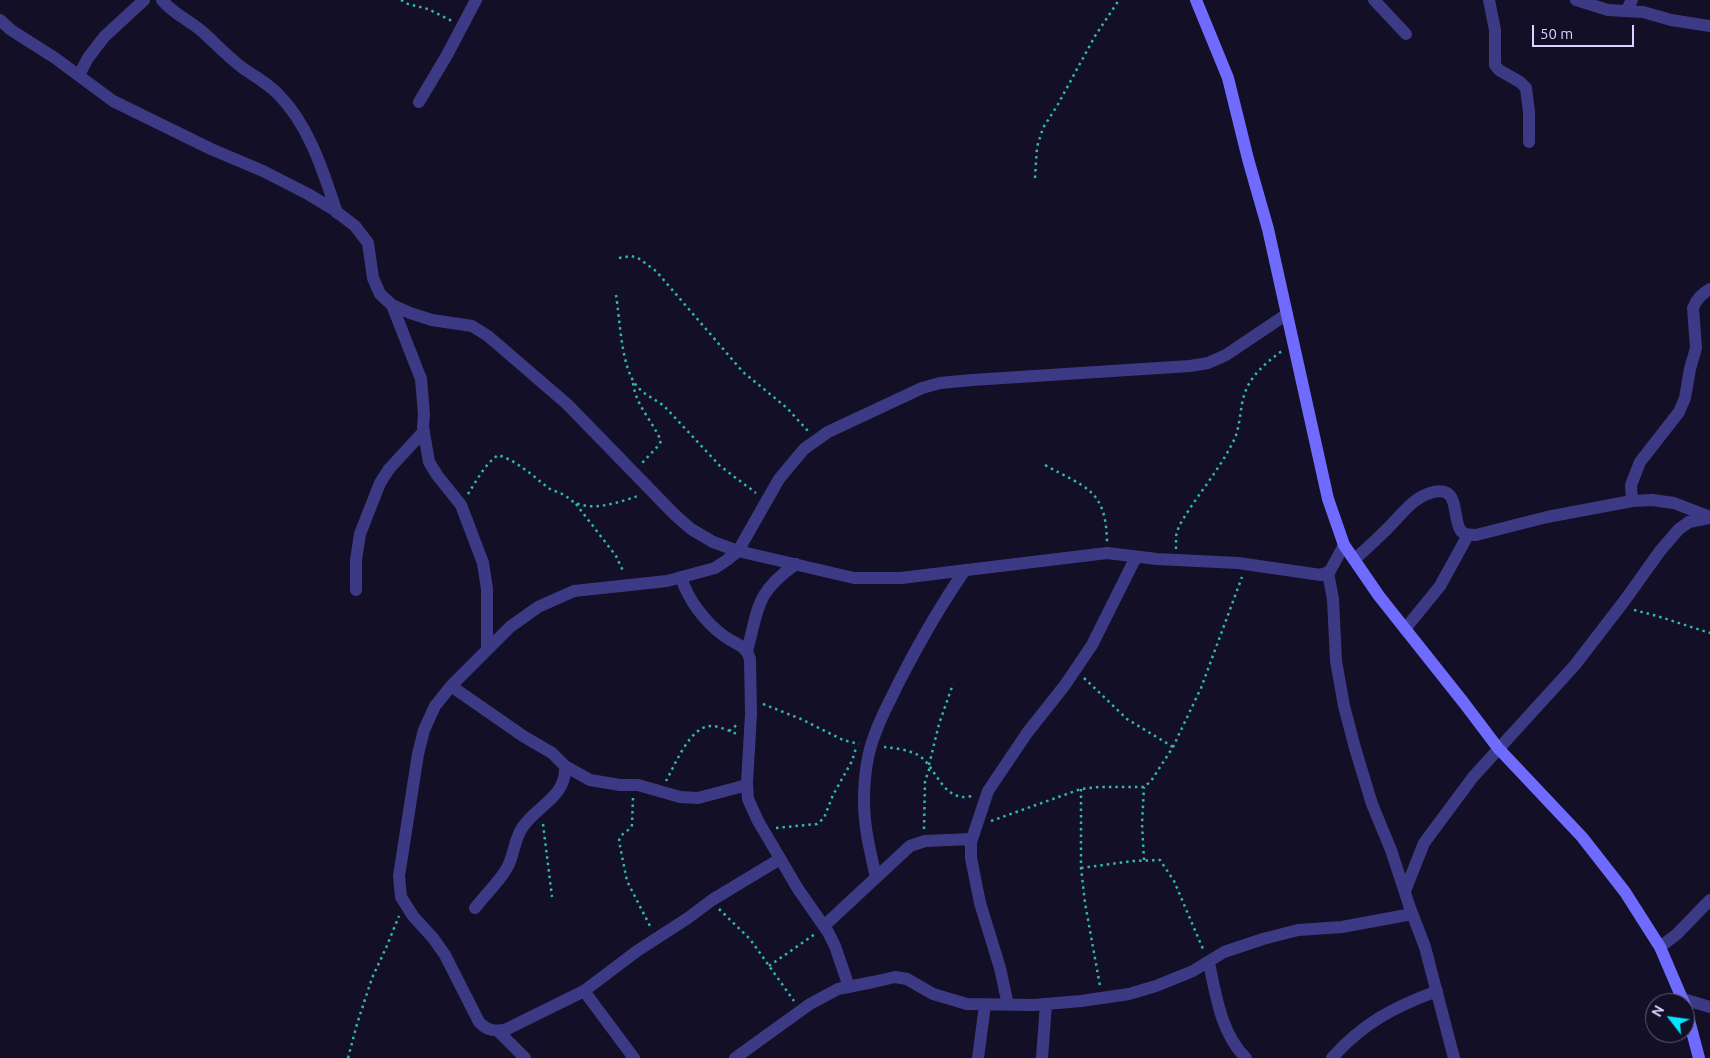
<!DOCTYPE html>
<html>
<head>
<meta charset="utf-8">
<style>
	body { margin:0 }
	#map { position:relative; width:1710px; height:1058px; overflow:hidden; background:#130f26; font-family:Ubuntu,sans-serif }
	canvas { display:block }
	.north { position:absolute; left:1645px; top:993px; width:50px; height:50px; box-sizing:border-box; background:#130f26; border:1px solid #625e7d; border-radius:50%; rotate:300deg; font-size:14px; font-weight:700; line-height:20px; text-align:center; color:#d9d4ff }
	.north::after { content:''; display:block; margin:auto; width:18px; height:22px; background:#00e5ff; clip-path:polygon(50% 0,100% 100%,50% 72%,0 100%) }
	.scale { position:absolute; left:1532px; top:25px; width:102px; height:22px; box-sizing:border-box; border:2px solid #d9d4ff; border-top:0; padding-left:6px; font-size:15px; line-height:18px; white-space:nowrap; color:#d9d4ff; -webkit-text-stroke:4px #130f26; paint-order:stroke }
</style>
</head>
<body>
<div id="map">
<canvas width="1710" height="1058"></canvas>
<div class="north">N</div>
<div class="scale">50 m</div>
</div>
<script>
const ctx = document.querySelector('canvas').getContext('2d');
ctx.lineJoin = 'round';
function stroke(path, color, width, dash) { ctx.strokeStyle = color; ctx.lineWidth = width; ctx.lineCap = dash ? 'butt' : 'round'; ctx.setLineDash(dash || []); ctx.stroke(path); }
stroke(new Path2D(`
	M401,0L408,4L428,9L452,21
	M1035,178L1037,147L1043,128L1057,106L1095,36L1119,0
	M619,258L631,256L638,258L656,271L743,372L787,408L808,431
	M616,295C620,319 621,368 637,386C644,395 657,400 665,407L720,466L756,493
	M633,383C636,406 652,420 661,441L659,445L642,463
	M1045,465C1086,488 1106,489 1107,542
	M468,494C477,480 485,464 498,455C517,461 532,475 547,487C552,491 559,492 564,495C568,497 570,500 574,502C593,512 619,502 638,496
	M576,504L616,556L624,573
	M1176,549V536L1179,526C1196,496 1220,470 1235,438C1239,428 1240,415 1242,404C1246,379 1263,365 1283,350
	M1634,610L1657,616L1710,633
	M1084,678L1127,719L1173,747
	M763,704L801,719L843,740L859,744
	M729,731L738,724
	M884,747C895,748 909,750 918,755C935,765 940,795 963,797C966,797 971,796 974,796
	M929,765L939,724L953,684
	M666,781C675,765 690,726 711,726C720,726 729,731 737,734
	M1081,789V868L1085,903L1100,986
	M633,798L632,825C629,832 620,833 619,841L627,881L651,928
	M991,821L1081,789L1099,787H1144L1151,781L1173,747L1201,688L1242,577
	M543,824L552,897
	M776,828L817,824L824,818L833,795L852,761L856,748
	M924,829L925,781L930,767
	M1144,860L1142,824L1144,787
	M1081,868L1133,861L1160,860L1174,881L1203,949
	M719,909L750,939L794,1001
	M769,966L815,934
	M348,1058L357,1024L372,978L386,948L399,916`), '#2fb8b0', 2.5, [2.5, 4]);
stroke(new Path2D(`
	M162,0C173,14 191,21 204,33C217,45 229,58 244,69C256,77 267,83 278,94C309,125 323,171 337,213
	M1374,0L1406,34
	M1489,0L1495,30V65L1499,70L1520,82L1526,88L1529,112V142
	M1576,0L1608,10L1643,12L1671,20L1710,26
	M1626,11L1632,0
	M0,20L11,30L55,58L113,101L211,149L263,171L308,194L333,209L355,226L368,243L373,278L380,294L392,305L410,313L432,320L472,326L488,336L567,404L675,515L691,529L713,542L738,551L854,578H901L1107,553L1157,559L1238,563L1321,575L1330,571L1344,545
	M79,75L88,58L104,37L144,0
	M419,102L447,55L476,0
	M392,305L421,379L424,414L423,427L429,462L437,475L461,505L483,563L487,589V649
	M1632,501L1631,485L1640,462L1679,412L1685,398L1690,369L1696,348L1693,308C1696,300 1703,293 1710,289
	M1355,559C1365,550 1376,540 1386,530C1400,517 1411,499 1430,493C1462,483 1451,518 1461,531C1465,535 1471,535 1476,535L1547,517L1632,501L1652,500L1674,503L1710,517
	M1328,573L1333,599L1336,661L1344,706L1355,748L1372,804L1391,850L1410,908L1425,947L1454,1058
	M681,577C688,600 705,622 724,636C735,644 746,645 750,659L751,714L747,783L748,799L758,821L798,889L828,932L835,946L849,987
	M356,590V560L360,534L380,483L389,469L424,431
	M1405,629L1440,586L1468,535
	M747,651C759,607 755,593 796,564
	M451,686L523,736L552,753L565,766C567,797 536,806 522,828C514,840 514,856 507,868C499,882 485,895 475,908
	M565,766L590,780L620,785H638L680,797L698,798L747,785
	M780,859L712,900L688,918L637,951L584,991L507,1029C496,1032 487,1031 479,1022L445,955L433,938L413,916L401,897L399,876L418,754L424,730L435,706L451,686L510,627L538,607L574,591L667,581L715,568L727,560L738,551L779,479L804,449L828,432L922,388L940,383L972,380L1190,366L1208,363L1226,355L1287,314
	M876,877C870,851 864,827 864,801C864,779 867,754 875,734C881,716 891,699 899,682C919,643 940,606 965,570
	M1405,891L1424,843L1473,777L1575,665L1625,600L1660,551L1679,529L1689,522L1710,518
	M824,926L910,846L925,841L972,839
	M1660,947L1677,934L1710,900
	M1209,963C1216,995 1221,1034 1246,1058
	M584,991L634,1058
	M1683,999L1710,1007
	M1008,1005L1000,968L980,903L971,858V842L988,791L1027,733L1065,685L1092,645L1136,557
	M498,1031L525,1058
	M735,1058L810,1004L838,989L873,982L895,977L907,979L933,994L967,1004L1034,1005L1081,1001L1129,994L1156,986L1193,971L1224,952L1263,939L1298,930L1342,927L1412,914
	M978,1058L985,1005
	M1042,1058L1046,1004
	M1332,1058C1363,1023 1394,1007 1437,991`), '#3d3a85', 12);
stroke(new Path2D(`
	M1196,0L1228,78L1248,159L1268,229L1328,499L1344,545L1379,596L1464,703L1498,748L1582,837L1625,892L1660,947L1684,1003
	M1685,1005L1699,1058`), '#6f6bff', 12);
</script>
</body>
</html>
